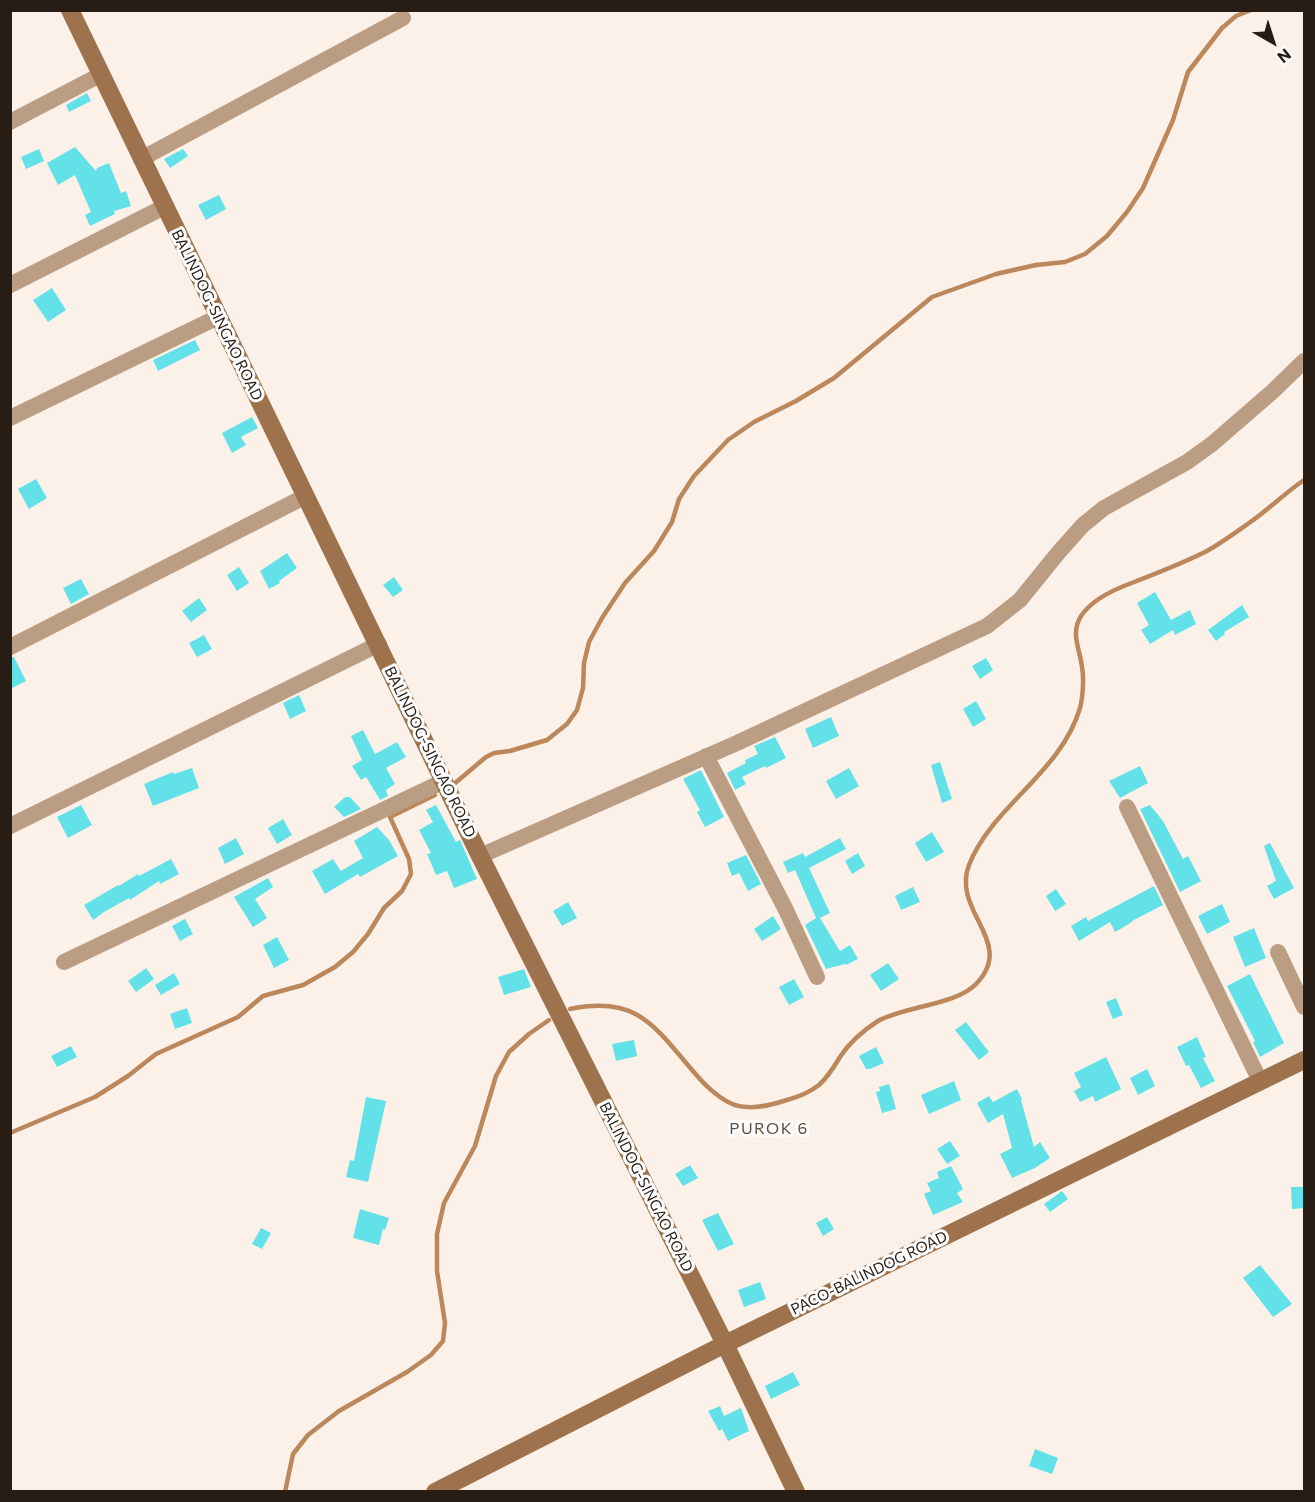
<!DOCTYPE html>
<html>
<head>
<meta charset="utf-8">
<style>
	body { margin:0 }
	#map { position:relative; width:1315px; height:1502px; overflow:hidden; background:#fcf1e8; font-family:Commissioner,sans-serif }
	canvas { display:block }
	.frame { position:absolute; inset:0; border:12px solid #271d15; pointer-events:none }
	.north { position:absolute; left:1243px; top:12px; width:60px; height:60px; -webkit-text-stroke:4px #fff; paint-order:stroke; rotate:141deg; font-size:16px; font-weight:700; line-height:24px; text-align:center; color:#271d15 }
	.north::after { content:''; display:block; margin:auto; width:21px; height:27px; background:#271d15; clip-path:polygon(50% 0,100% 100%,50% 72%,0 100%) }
</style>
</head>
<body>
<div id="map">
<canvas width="1315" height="1502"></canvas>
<div class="frame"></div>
<div class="north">N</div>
</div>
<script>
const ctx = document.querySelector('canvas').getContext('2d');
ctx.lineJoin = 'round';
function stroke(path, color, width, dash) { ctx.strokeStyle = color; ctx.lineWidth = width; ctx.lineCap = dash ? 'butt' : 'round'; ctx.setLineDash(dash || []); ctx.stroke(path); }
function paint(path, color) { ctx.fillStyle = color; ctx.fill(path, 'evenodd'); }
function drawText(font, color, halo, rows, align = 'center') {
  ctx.font = font + ' Commissioner,sans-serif'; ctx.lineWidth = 6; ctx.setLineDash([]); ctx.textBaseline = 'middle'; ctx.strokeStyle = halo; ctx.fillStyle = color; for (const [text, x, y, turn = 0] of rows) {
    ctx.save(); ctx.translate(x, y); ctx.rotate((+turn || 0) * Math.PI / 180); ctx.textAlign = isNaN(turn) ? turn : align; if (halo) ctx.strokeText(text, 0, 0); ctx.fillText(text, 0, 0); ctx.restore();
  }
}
stroke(new Path2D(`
	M454,784L486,757L494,753L510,751L547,740L567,724L577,710L583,688L584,663L589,642L602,618L625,583L654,551L672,522L679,499L694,476L728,440L754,422L796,401L834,378L932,297L996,274L1036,265L1065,262L1085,254L1107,236L1127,212L1143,188L1173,120L1188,72L1222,28L1236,16L1251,10
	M570,1009C632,996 651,1021 687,1064C698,1077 707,1088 720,1097C728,1103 738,1107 747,1107C760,1108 775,1104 787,1100C798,1097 810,1092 819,1085C828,1077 834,1067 840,1057C849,1043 864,1030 878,1021C905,1006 956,1005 976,984C1017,942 951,912 969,865C992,806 1061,773 1080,708C1083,697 1084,678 1082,667C1080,649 1070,634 1081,616C1091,601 1113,590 1129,584C1155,574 1181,564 1205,552C1220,544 1235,533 1249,523C1268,510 1285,493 1304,480
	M10,1133L95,1097L128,1076L156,1054L238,1017L263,996L303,985L335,967L353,952L368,934L384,908L402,891L411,874L409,859L390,817L435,795
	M285,1492L293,1454L308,1435L339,1411L407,1372L431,1355L443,1341L445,1323L437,1271V1234L444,1203L475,1146L496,1076L509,1052L529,1034L549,1020`), '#bb875b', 4.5);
paint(new Path2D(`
	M87,93L91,101L69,112L66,105Z
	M75,147L96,171L97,168L109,163L121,193L126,191L131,206L114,211L115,214L90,226L85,215L91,212L75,175L58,185L47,163Z
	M39,149L44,161L26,169L21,157Z
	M183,149L188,156L170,168L164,159Z
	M219,195L226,209L206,220L198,205Z
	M52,288L66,310L48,322L33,300Z
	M195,340L200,350L158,371L153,360Z
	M252,417L258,428L241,437L246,445L232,453L222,433Z
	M36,479L47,498L29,509L18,489Z
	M287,553L297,568L279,581L280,583L269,589L260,571Z
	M239,567L249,583L237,591L227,575Z
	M394,577L403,590L393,597L383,585Z
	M81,579L89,594L71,604L63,588Z
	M1155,592L1171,620L1190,610L1196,624L1175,635L1173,630L1150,644L1141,630L1149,625L1137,603Z
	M199,598L207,610L191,622L182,611Z
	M1242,605L1249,617L1224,632L1225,634L1216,641L1208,630Z
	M204,635L212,649L197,657L189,643Z
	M10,657H14L26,681L10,689Z
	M986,658L993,670L980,679L972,666Z
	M299,695L306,711L290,719L283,703Z
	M976,701L986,719L973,727L963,709Z
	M831,717L839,736L813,748L805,729Z
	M363,730L375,754L397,742L406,757L386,768L395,784L386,790L388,796L380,800L366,777L361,780L352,766L362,760L351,736Z
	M775,737L786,758L766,768L765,766L742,777L746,784L735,790L727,773L746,763L745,760L758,754L754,746Z
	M940,762L952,799L942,803L931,765Z
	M1140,766L1148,783L1120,798L1109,781Z
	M192,768L199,788L153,806L144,784L173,772L174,774Z
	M849,768L859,786L836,799L826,781Z
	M701,770L724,817L705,827L697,812L700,810L683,779Z
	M345,797H350L361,809L344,817L334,807Z
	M81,805L92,825L68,838L57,817Z
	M436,805L456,842L460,840L477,879L454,888L447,871L436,875L427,854L431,853L419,830L433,822L426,810Z
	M1150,805L1163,821L1183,859L1188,856L1201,881L1180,892L1140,809Z
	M283,819L292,835L277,844L268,828Z
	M377,827L389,840L398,856L360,877L358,874L325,894L312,871L333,859L341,871L363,858L354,841Z
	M932,832L944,852L926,862L915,843Z
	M236,838L244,854L225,864L218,848Z
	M840,838L846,849L809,868L830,913L820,918L840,951L850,945L858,959L846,965L845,964L826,969L805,925L816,918L795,870L788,873L783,862L803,853L805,857Z
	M1270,843L1294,888L1274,899L1267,886L1276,881L1264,846Z
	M858,853L865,866L852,874L845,861Z
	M746,855L761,884L748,891L739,873L732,876L727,863Z
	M171,859L179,874L160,884L159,881L130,900L129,898L104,912L93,920L84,905L118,885L119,886L138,874L139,876Z
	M268,878L273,887L255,899L267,918L253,927L234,897Z
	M1154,886L1163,905L1132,921V922L1115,932L1110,922L1079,941L1071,926L1086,917L1088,921Z
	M913,887L920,902L901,910L895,896Z
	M1056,889L1066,904L1055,911L1046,896Z
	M568,902L577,918L562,926L553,911Z
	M1222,904L1230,922L1207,934L1198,916Z
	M773,916L781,929L762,941L754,929Z
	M185,919L193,934L180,941L172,926Z
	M1254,928L1266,958L1245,967L1233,937Z
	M277,937L289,960L274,968L263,945Z
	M888,963L899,979L881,991L870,975Z
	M146,968L154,979L136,992L128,981Z
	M524,969L531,987L504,995L498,977Z
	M174,973L180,984L161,995L155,985Z
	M1250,974L1284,1043L1260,1057L1253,1042L1255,1041L1227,986Z
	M794,979L804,997L789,1005L779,987Z
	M1116,998L1123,1015L1113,1019L1106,1002Z
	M187,1008L192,1023L175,1029L170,1014Z
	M966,1022L989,1052L979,1060L955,1030Z
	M1197,1037L1206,1057L1203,1058L1215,1081L1201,1088L1189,1065L1186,1066L1177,1047Z
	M634,1040L637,1056L616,1061L612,1044Z
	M71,1046L77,1057L57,1067L51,1056Z
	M876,1047L884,1063L870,1069H866L859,1056Z
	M1106,1057L1121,1089L1095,1102L1093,1096L1080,1102L1074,1091L1081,1087L1074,1073Z
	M1147,1069L1155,1086L1138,1095L1130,1078Z
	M954,1081L961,1100L929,1114L921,1095Z
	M889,1084L896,1109L882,1113L876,1092L880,1091L879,1087Z
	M1017,1089L1022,1099L1021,1100L1034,1147L1040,1142L1050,1158L1035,1168L1012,1178L1000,1154L1012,1148L1003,1114L988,1123L977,1103L989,1096L993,1102Z
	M366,1097L386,1101L368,1182L346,1177L350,1160L354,1161Z
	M950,1141L960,1156L947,1164L937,1149Z
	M690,1165L698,1178L683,1186L675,1174Z
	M951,1166L963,1189L957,1193L963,1202L933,1215L924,1194L931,1191L927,1183L939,1178L937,1172Z
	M1291,1187H1305V1208L1292,1209Z
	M1062,1191L1068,1199L1050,1212L1044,1204Z
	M360,1209L389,1218L385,1230L383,1229L379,1245L353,1238Z
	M718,1213L734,1244L718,1251L702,1220Z
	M827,1217L834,1229L823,1236L816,1223Z
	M261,1228L271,1233L262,1249L252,1244Z
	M1260,1265L1292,1304L1273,1317L1243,1278Z
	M760,1282L766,1299L744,1307L738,1290Z
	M793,1372L800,1385L771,1399L765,1386Z
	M720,1406L724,1416L741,1408L749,1431L728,1441L722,1429L719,1431L708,1411Z
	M1035,1449L1058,1458L1052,1474L1029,1466Z`), '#63e1e8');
stroke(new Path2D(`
	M10,122L100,75
	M141,159L403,18
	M10,285L164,207
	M10,418L218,317
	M10,647L306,496
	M706,756L786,910L817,977
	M1127,807L1260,1081
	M10,826L379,644
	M480,856L737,743L987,626L1020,600L1058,553L1083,525L1104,508L1187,462L1212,444L1272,392L1304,361
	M1278,952L1304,1007
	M64,962L444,781`), '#bb9d84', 16);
stroke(new Path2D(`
	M70,10L480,856L725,1344L796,1492
	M435,1492L725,1344L1304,1060`), '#9e724d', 18);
drawText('15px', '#271d15', '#fff', [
	["BALINDOG-SINGAO ROAD",217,315,64],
	["BALINDOG-SINGAO ROAD",430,752,64],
	["BALINDOG-SINGAO ROAD",646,1187,63],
	["PACO-BALINDOG ROAD",869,1273,-26]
]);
ctx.letterSpacing = '1.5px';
drawText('16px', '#604a38', '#fff', [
	["PUROK 6",769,1129]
]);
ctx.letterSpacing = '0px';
</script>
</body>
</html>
